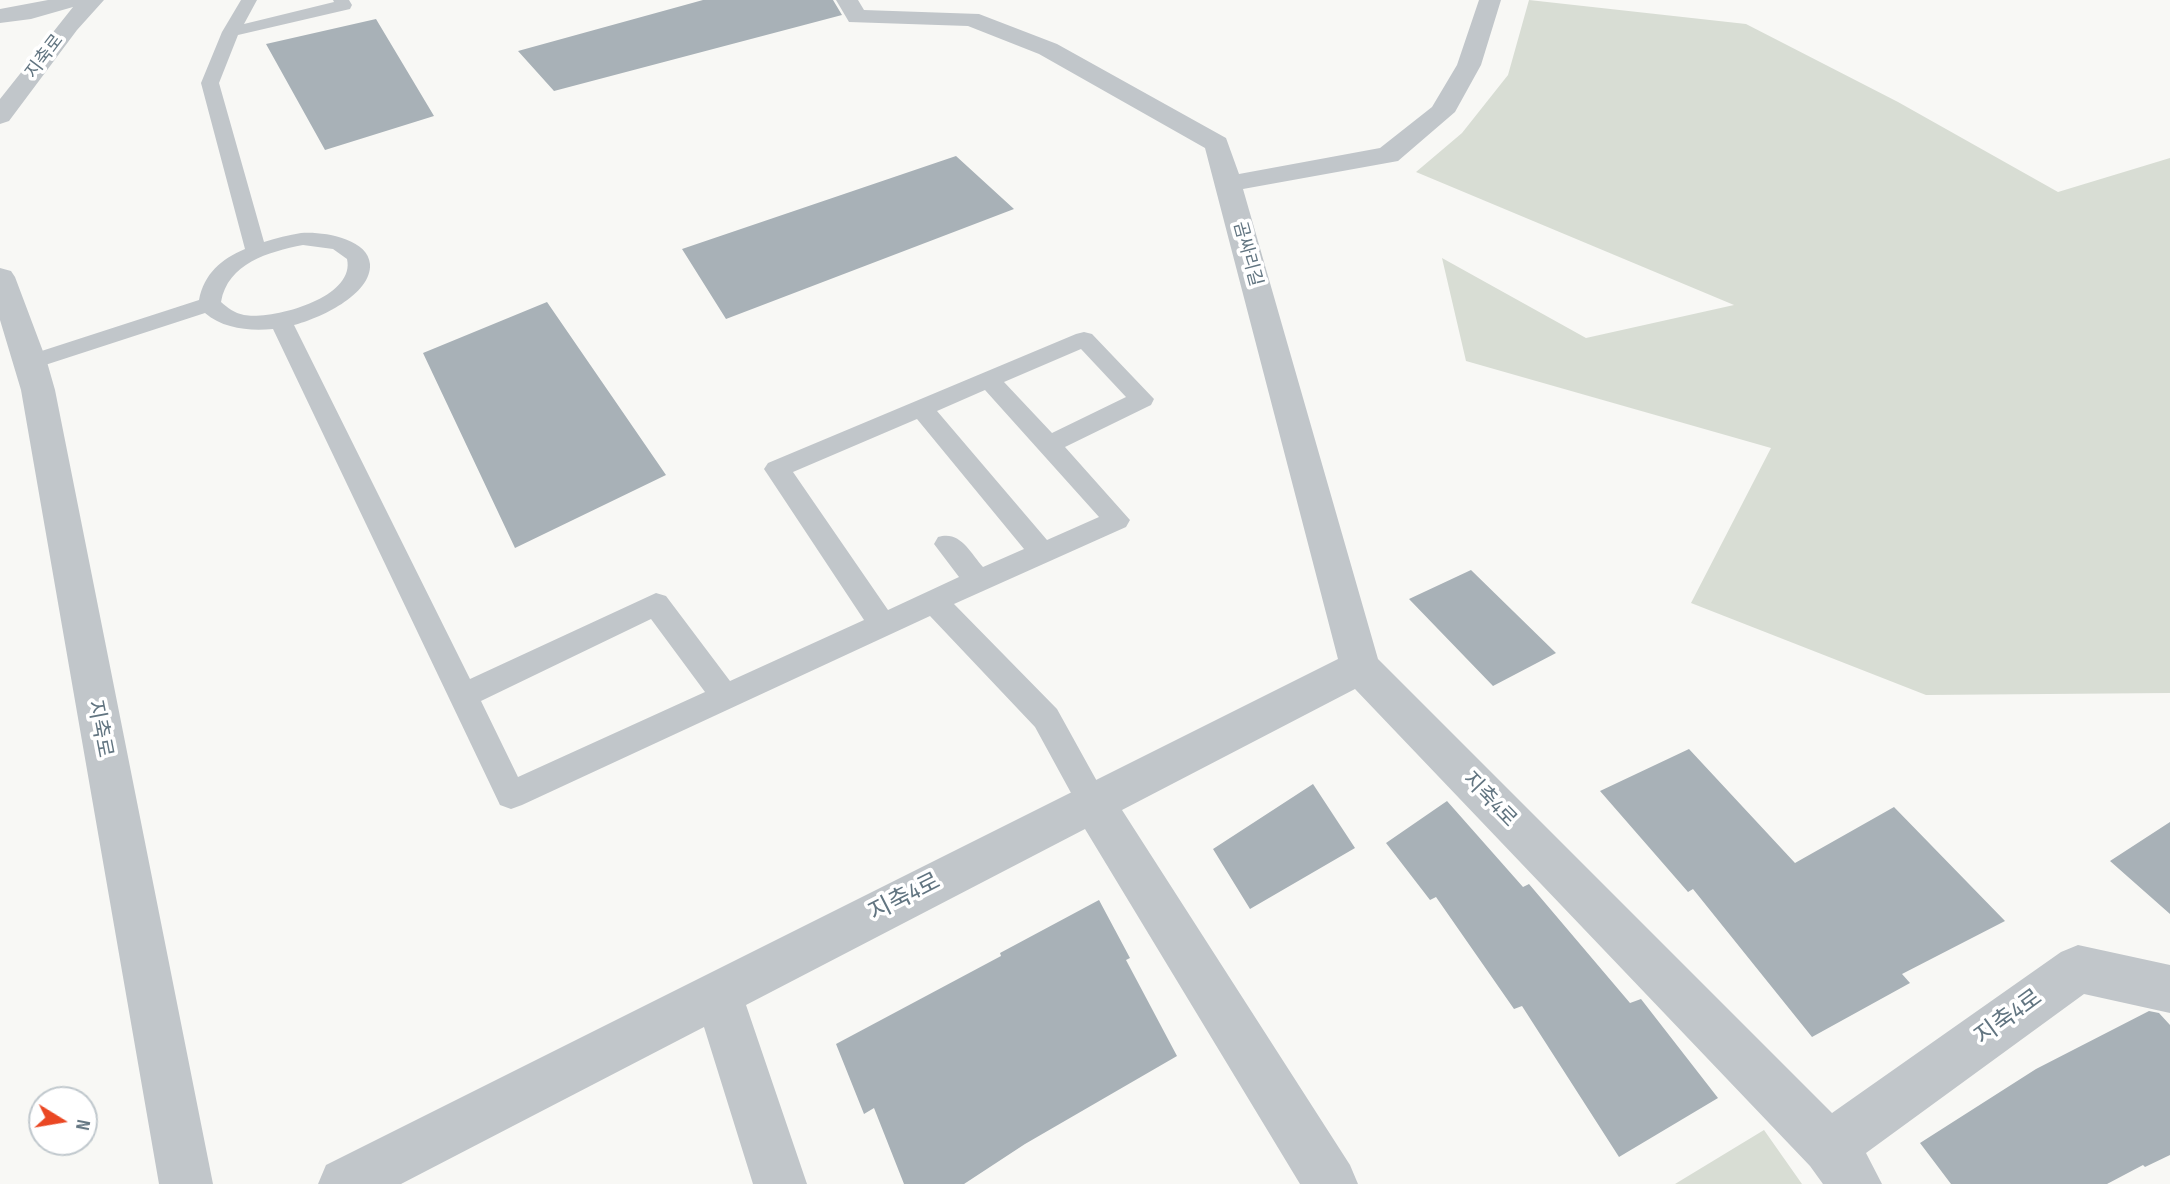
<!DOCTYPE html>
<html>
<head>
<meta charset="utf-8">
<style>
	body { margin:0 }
	#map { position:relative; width:2170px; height:1184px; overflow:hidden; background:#f8f8f5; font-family:"Sofia Sans Condensed",sans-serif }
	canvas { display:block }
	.north { position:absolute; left:28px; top:1086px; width:70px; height:70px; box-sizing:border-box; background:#fff; border:2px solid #c0c8cd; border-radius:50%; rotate:101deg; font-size:19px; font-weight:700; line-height:28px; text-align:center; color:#627581 }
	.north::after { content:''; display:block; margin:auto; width:24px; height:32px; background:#ea4723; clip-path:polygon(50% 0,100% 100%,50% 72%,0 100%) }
</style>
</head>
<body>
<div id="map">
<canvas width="2170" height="1184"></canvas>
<div class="north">N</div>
</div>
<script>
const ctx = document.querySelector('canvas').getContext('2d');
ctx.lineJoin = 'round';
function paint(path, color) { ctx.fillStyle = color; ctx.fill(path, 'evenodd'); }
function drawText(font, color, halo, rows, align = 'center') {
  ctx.font = font + ' "Sofia Sans Condensed","Noto Sans KR",sans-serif'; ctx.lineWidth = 7; ctx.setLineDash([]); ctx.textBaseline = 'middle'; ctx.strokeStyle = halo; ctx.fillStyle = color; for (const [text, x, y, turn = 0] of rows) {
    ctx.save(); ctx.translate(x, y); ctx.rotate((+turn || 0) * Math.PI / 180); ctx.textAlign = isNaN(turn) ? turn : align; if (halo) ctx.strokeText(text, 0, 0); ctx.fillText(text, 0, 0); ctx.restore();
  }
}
paint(new Path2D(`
	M1529,0L1746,24L1898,102L2058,192L2170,158V693L1926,695L1691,603L1771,448L1466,361L1442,258L1586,338L1734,305L1416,172L1462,133L1508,75Z
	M1764,1130L1802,1184H1675Z`), '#d8ddd4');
paint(new Path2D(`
	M703,0H833L842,15L554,91L518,51Z
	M376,19L434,116L325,150L266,44Z
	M956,156L1014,209L726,319L682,249Z
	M547,302L666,475L515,548L423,353Z
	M1471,570L1556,653L1493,686L1409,599Z
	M1689,749L1795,863L1894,807L2005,921L1902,974L1910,983L1812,1037L1693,889L1688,892L1600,791Z
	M1313,784L1355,848L1250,909L1213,849Z
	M1447,801L1523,887L1529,884L1630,1003L1641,999L1718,1098L1619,1157L1522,1006L1514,1009L1436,897L1430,900L1386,843Z
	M2170,822V914L2110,861Z
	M1099,900L1130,958L1126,960L1177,1056L1025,1144L964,1184H904L874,1108L864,1114L836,1044L1001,956L1000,953Z
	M2149,1011L2159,1013L2170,1025V1155L2145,1167L2143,1165L2107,1184H1951L1920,1143L2036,1069Z`), '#a8b1b7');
paint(new Path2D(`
	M241,0H257L244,24L334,2L333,0H349L352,5L350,9L238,35L219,83L264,242C276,238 289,235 301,233C321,231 368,238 370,264C372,295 318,319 294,325L470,679L656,593L666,596L730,681L864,620L768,475L764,469L768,463L1076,334L1084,332L1092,334L1154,399L1151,405L1065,447L1130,520L1126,527L954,604L1057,709L1109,803L1104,813L1093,817L1082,813L1035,727L930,616L522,805L511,809L500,805L273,329C249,331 224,329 205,313L39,367L31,370L23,367L19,362L23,357L199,300C204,274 221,259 245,249L201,83L222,32ZM303,245L333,249L347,259C356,298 273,320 244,315C234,313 228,308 221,302C228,263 268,252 303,245ZM1081,349L1126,397L1052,433L1004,382ZM985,390L1099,517L1047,540L937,411ZM917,419L1024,549L983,567C970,552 960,530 938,537L934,544L959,577L888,610L793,472ZM651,619L705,692L518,777L481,701Z`), '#c1c6ca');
paint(new Path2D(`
	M48,0H104L77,30L9,121L0,124V99L73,7L31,19L0,23V9Z
	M836,0H858L864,10L979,14L1057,44L1226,138L1239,174L1380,148L1432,107L1457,65L1479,0H1501L1481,65L1455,112L1398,161L1243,189L1378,659L1832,1113L2061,952L2078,945L2170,965V1013L2084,994L1866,1153L1882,1184H1823L1810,1166L1355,689L1122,810L1350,1165L1358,1184H1300L1085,829L746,1005L807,1184H753L704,1027L401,1184H318L326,1165L1338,659L1205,148L1039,54L968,26L849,22Z
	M0,268L11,271L15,277L47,362L55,390L213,1184H159L21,390L0,320Z`), '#c1c6ca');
drawText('18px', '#627581', '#fff', [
	["지축로",45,57,-53],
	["곰싸리길",1247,254,75]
]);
drawText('21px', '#627581', '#fff', [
	["지축로",99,729,79],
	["지축4로",1489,800,46]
]);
drawText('24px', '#627581', '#fff', [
	["지축4로",905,898,-27],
	["지축4로",2009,1018,-36]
]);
</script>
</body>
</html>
